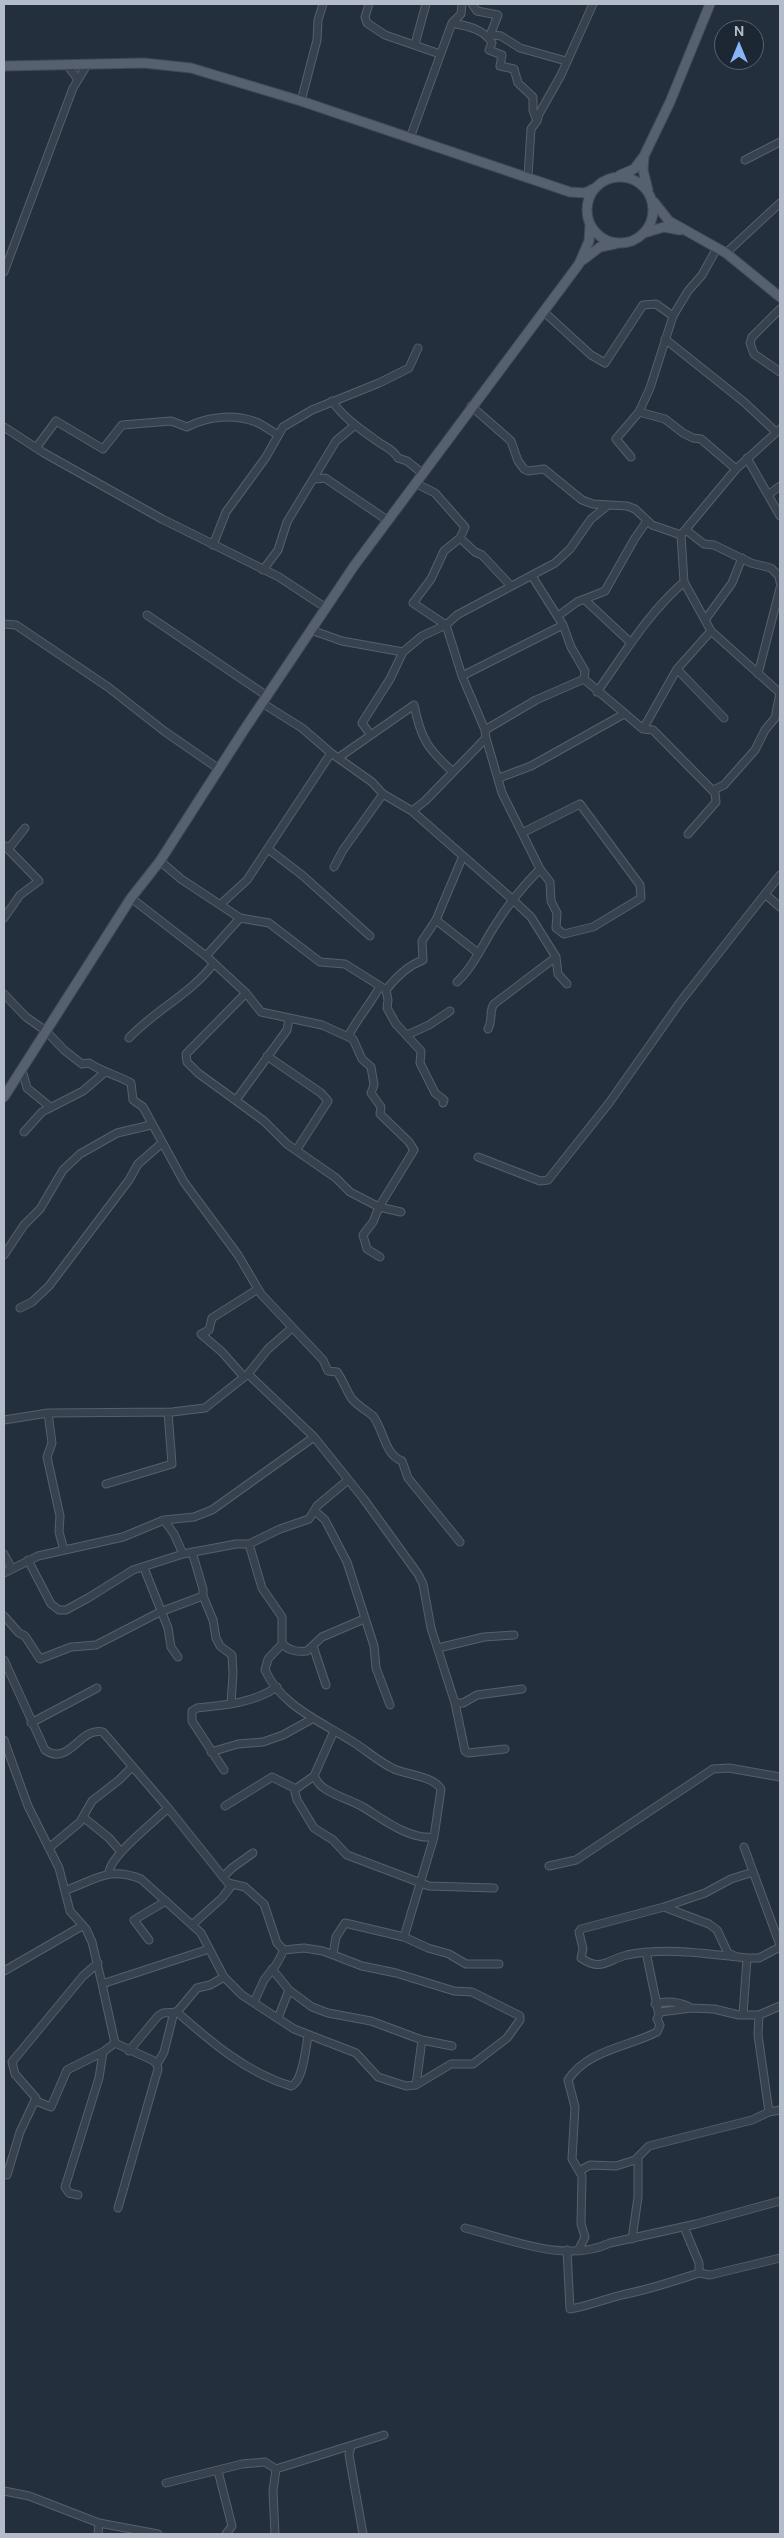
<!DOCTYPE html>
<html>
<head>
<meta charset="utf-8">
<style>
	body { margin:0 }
	#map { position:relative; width:784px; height:2538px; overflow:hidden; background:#242f3e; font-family:"DM Sans",sans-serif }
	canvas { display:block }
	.frame { position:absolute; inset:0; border:5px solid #b4bcc9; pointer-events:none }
	.north { position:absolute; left:714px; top:20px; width:50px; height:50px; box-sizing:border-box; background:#1d2633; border:1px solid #59626f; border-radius:50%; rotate:0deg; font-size:14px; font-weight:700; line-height:20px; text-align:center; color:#b4bcc9 }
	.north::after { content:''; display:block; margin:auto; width:18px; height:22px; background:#8ab4f8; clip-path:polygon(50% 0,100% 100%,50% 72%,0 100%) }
</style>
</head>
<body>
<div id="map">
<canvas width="784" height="2538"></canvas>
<div class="frame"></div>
<div class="north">N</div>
</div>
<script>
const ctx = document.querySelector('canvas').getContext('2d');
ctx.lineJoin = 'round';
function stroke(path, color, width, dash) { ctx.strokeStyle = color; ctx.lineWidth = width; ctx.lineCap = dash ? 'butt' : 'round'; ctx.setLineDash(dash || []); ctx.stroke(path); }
const minor = new Path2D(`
	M369,4L365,17L367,23L385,35L440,54
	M472,4L477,11L498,15L489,38
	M452,23C467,26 484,29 492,43L489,50L502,55L500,66L514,69L518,83L533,97V110L537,121
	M489,38L493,35L501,36L520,48L566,61
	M415,44L426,4
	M67,65L77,78
	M301,101L317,40L318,20L323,4
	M410,138L452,23L461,14L462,4
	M745,160L780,142
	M528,176L531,129L537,121L539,114L561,75L593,4
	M726,253L780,203
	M4,272L73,88L87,65
	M780,309L752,337L750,343L754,354L780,372
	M544,312L591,355L605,363L643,305L656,304L673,316
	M665,339L744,402L776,432
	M332,401C344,418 360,429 377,441C386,448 392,448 398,458L407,461L422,473
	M471,406L511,441L518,461L524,469L528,471L544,469L582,500L593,504L627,506L635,509L652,525L681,535
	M639,412L665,419L683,433L693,438L701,439L736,469
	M4,427L44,453L162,519L279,577L326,608
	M36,448L56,421L103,449L122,425L171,421L187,427C208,416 234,414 256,422C264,425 270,431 277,434
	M631,457L616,439L639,412L650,388L673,316L688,291L702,275L717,248
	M747,458L780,516
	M315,479L325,478L387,520
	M415,483L435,493L465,527L460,538L475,552L482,555L511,586
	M768,495L780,486
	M686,530L704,544L714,545L751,563L771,568L779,576L780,582
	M681,535L684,582L711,631L780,693L775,718L765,730L755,750L724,785L713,790
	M681,535L736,469L780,429
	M460,538L444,551L431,579L413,603L446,625L462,676L485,730L486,738L502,793L540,869L550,882L551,901L557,913L556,928L564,934L593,927L641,898L640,885L580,804L522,833
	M213,545L226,512L266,457L283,427L312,410L379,383L409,368L418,348
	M263,570L278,550L287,522L336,441L355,425
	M532,576L563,625L571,647L585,671L584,679L643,729L653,730L715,793L716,802L688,834
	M585,600L631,643
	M147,615L267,696
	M558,616L577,602L605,591L635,538L647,521
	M705,620L732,583L742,558
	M4,624L16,625L108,687L164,731L219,769
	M311,630L342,641L403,652
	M677,669L724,718
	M758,674L780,588
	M462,676L563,625
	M597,692C624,654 648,613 684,582
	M262,703L302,728L331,753L372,782L383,794L412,811L512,899L531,917L556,957L558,974L567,984
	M643,729L677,669L711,631
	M485,730L536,700L584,679
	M370,734L362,723L390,679L403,652L422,636L446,625L457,615L555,563L570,549L591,519L607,506
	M338,758L414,705C421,739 427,748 453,772
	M499,778L531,766L624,714
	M412,811L425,801L486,738
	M4,846L10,847L25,828
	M268,849L302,875L370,936
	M160,861L181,879L240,918L269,923L320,962L345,964L380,986
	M334,867L343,850L383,794
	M765,894L780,907
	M131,898L206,956L246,993L261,1012L322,1025L353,1039L362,1059L371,1067L374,1085L371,1093L381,1107L380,1114L409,1142L414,1150L379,1207L373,1222L363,1235L367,1249L380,1257
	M221,904L247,880L331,753
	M4,918L20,895L39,881L5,846
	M436,920L478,953
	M206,956L240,918
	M457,982C473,967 482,946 494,927C507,906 522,887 540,869
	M246,993L186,1054L187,1062L198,1073L264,1121L287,1144L336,1178L350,1192L379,1207L401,1212
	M4,994L26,1017L46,1031L64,1050L82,1064L89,1063C102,1072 117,1075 131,1083L133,1100L143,1107L184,1182L238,1255L261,1294L323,1360L328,1371L337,1372C343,1380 348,1394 352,1399C358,1406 370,1413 373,1416C384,1430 384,1454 402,1461L408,1478L460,1542
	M488,1029C493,1020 489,1010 494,1004L556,957
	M407,1035L429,1025L450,1011
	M348,1037C357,1018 371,1004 380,986L383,988
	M129,1038C155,1010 191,994 214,963
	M267,1056L321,1093L328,1101L297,1149
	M22,1070L27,1088L49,1106
	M236,1100L287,1030L289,1019
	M443,1103L444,1100L435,1093L420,1063L421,1051L396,1024L387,1008L388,1000L386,990C396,977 407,966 423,960L422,941L436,920L463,856
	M24,1132L42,1112L83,1091L104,1073
	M478,1157L540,1181L548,1180L609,1103L681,1001L780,875
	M4,1255L24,1225L40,1209L63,1170L80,1154L117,1133L151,1125
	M20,1308L32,1302L49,1286L129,1180L138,1164L162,1143
	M248,1374L314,1437L363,1498L418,1574L423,1584L431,1628L455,1703L465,1751L468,1753L505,1749
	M244,1377L222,1352L201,1334L209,1330L212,1318L258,1289
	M48,1413L52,1443L47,1457L60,1516L59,1532L64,1550
	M4,1420L48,1413L172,1412L205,1408L248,1374L268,1349L292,1328
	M106,1484L172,1464L168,1412
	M315,1511L325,1520L347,1562L374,1646L376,1668L390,1705
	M164,1520L174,1534L183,1554
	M249,1544L262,1588L282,1617V1644C290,1651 297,1652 307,1651L322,1637L364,1619
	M4,1554L12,1569
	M28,1560L51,1604L59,1610H66L88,1598L133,1570L183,1554L236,1544H249L280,1529L309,1519L317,1506L348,1480
	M144,1568L168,1628L171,1647L178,1657
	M4,1573L38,1556L123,1537L164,1520L194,1517L212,1510L314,1437
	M203,1596L213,1620L216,1638L220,1646L232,1655L233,1674L231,1704
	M4,1616L19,1633L25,1636L40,1659L71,1647L96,1645L160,1612L203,1596V1589L192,1552
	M282,1644L268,1659L265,1670C281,1706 322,1722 353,1742C366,1750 378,1761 392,1768C405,1775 432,1775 441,1789L434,1837L404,1937L345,1923L336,1937L333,1954
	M313,1646L326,1685
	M438,1648L484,1637L514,1635
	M4,1660L45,1750C69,1767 80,1726 103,1732L168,1808L228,1883L245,1887L264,1904L277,1943L284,1950L304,1948L323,1951L362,1966L396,1973L454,1991L472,1992L520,2016V2020L507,2038L473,2064H451L416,2085L406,2086L378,2077L356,2053L294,2029L242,1995L224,1977L201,1933L141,1879C108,1866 96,1880 66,1890
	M455,1703H463L477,1695L522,1689
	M31,1723L97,1688
	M4,1740L28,1806L59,1868L70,1911L86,1929L92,1942L102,1984L209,1949
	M211,1752L238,1744L263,1742L283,1735L312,1719
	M224,1770L192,1721V1711L197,1708C226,1705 253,1703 277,1687
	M314,1776C317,1782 321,1787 327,1790C338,1797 351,1800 363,1807C383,1819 409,1840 434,1837
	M294,1788L297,1800L314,1828L333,1840L347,1855L429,1886L494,1888
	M225,1806L272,1777L294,1788H297L314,1776L334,1731
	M83,1817L109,1838L121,1852
	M744,1847L780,1945
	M49,1848L80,1822L92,1801L119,1780L132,1767
	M549,1866L576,1860L713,1769L729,1768L780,1777
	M109,1872C111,1855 154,1822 168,1808
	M223,1877L232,1868L253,1853
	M664,1907L705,1893L731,1879L753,1872
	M193,1924L222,1898L232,1885
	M404,1937L428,1948L449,1954L466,1964H499
	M149,1940L134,1920L166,1901
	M646,1952L659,2015
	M737,1957L728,1953L717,1930L709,1924L664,1907L581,1929L579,1932L583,1949L581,1958C601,1972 607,1960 627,1955C667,1947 707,1954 747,1958H759L780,1947
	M272,1969L289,1990L312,2007L328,2013L371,2021L422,2040L452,2046
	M4,1971L82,1926
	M102,1984L115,2043L152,2060L157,2064L158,2069L118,2208
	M254,2002L264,1980L276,1965L284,1950
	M655,2004C666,2000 681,2002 691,2008
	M177,2012C211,2042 247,2073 291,2086C303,2082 306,2047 308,2035
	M743,2015L747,1958
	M278,2018L289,1990
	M129,2051L158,2016L163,2013L177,2012L197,1988L210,1985L224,1977
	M157,2064L164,2052L174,2012
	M416,2085L422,2040
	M36,2101L51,2107L67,2070L103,2052L115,2043
	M769,2112L780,2110
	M581,2170L590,2165L616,2166L635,2160L649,2146L752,2120L769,2112L758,2035L759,2015
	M7,2175L20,2132L36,2098L15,2074L12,2062L83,1976L98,1963
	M78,2195L69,2193L65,2187L99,2078L103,2052
	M684,2227L699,2263V2273L710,2275L780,2258
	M465,2228C509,2239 566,2264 610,2243L696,2224L780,2201
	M632,2239L638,2197V2157
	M567,2250L570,2309C589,2306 607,2298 626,2294C651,2289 674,2281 699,2273
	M578,2251L585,2237L581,2224L582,2176L572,2159L575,2107L568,2080C587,2050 628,2047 657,2032L660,2025L657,2019L660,2012L691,2008L714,2009L739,2015H759L780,2006
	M351,2446L349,2455L363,2534
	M218,2471L232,2526L226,2534
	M166,2483L242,2464L265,2462L276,2469L384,2435
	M4,2491L29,2496L99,2523L158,2534
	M98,2534L99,2523
	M275,2534L273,2491L276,2469`);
const major = new Path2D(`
	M4,66L144,63L191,68L301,101L570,192L585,193L595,188
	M644,156L643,170L648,190
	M620,175L634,169L644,156L670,102L710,4
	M587 210a33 33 0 1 1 66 0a33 33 0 1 1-66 0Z
	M654,202L669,221L726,253L780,297
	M644,233L664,227L680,230
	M583,260L600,247L615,244
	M4,1097L131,898L160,861L244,730L354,566L579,264L589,241L590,225`);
stroke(minor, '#565f6c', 9);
stroke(major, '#414a57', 11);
stroke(minor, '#38414e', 7);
stroke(major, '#56606e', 9);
</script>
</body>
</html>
